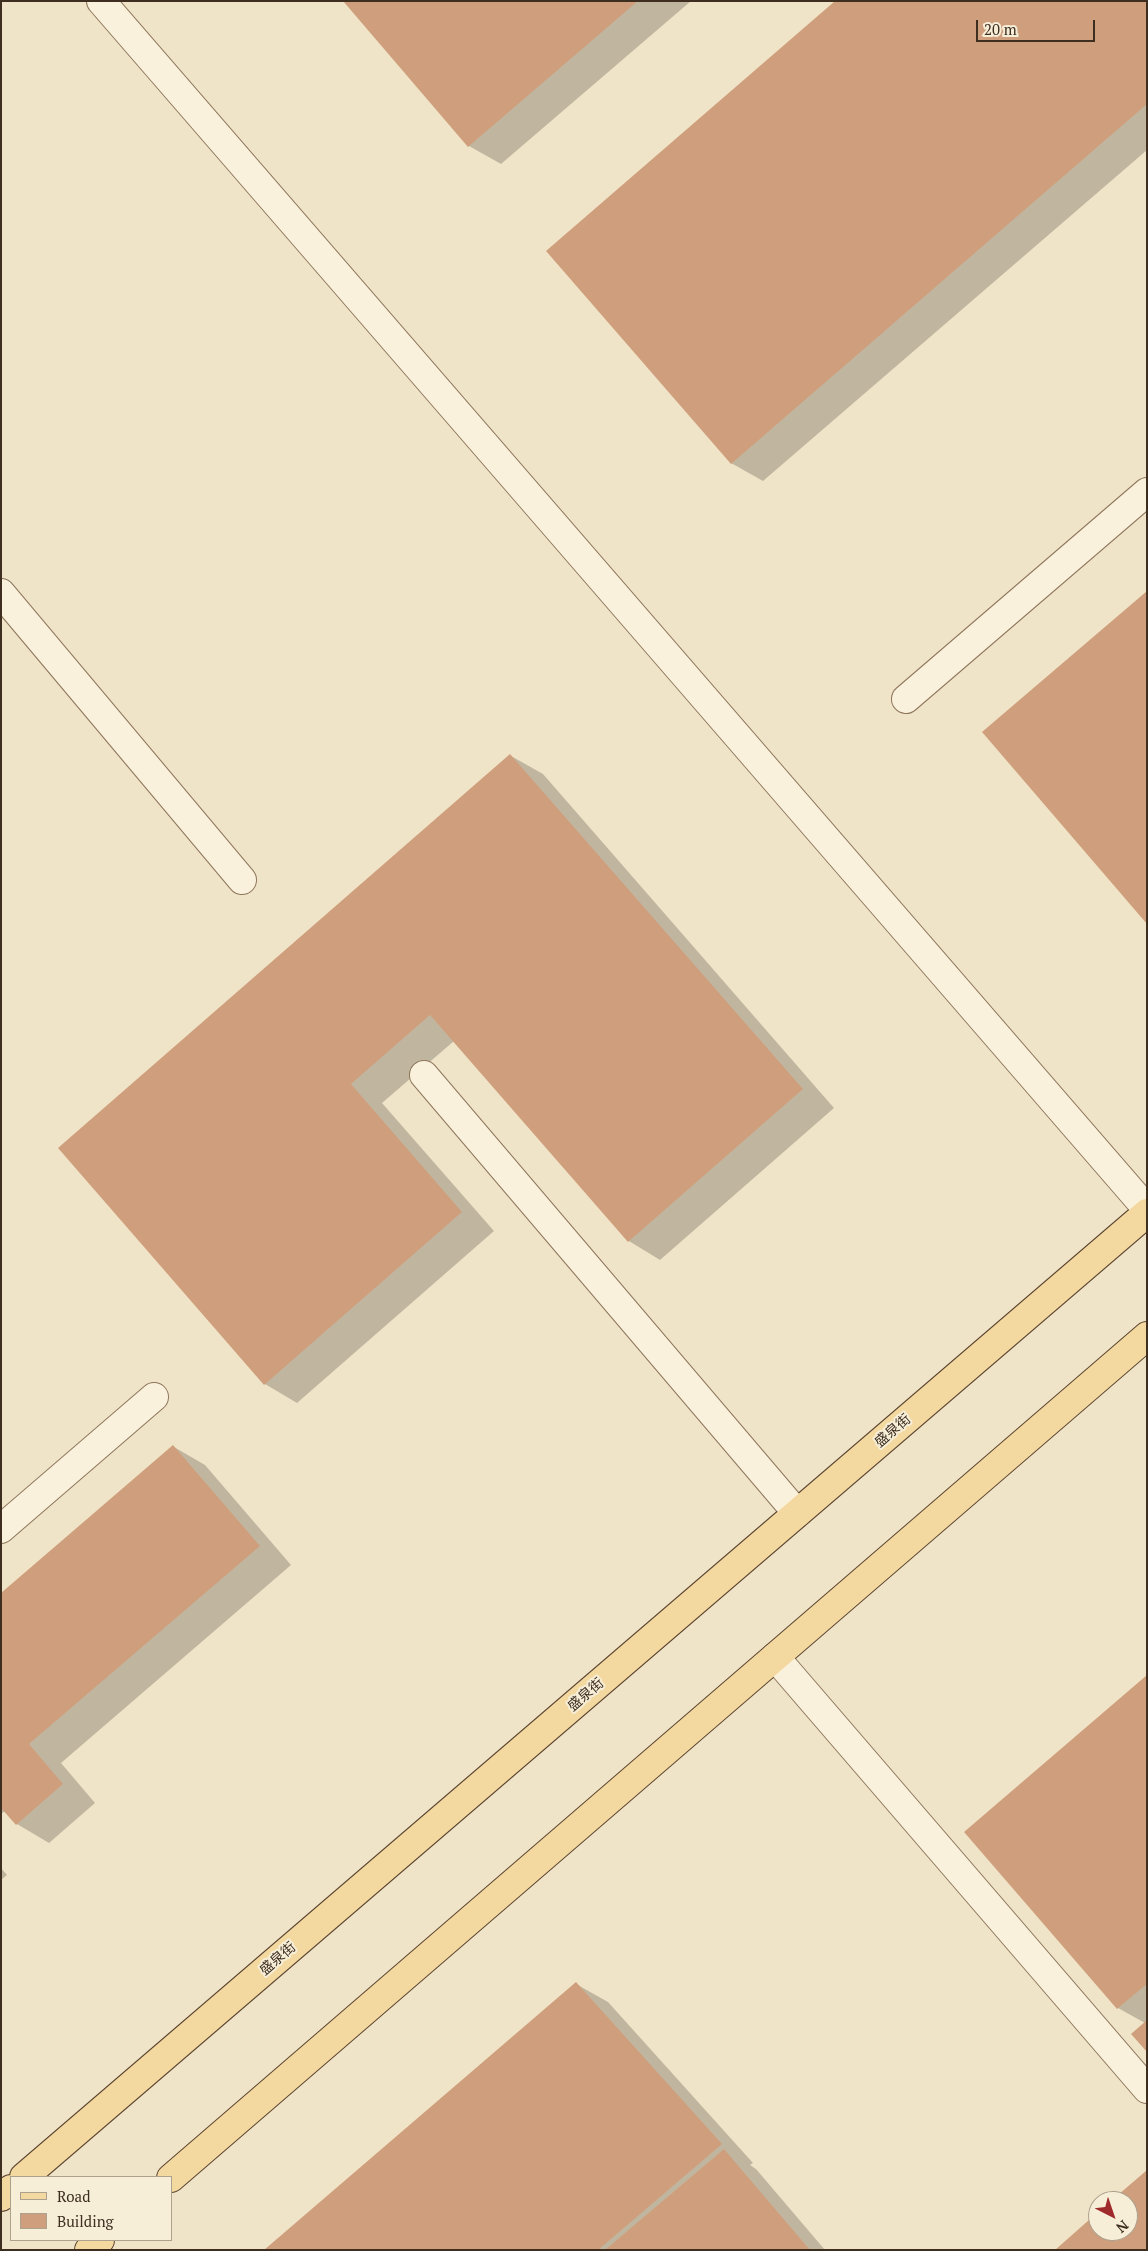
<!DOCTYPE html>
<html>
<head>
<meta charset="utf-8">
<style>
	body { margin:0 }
	#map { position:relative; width:1148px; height:2251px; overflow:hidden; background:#f0e4c8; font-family:"PT Serif",serif }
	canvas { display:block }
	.frame { position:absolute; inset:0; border:2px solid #3d2e20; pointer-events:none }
	.legend { position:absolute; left:10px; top:2176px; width:162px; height:65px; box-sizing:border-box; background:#f7eed8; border:1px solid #ada18e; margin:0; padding:6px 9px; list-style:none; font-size:15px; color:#3d2e20 }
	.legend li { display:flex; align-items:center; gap:10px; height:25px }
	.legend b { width:25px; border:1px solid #ada18e }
	.north { position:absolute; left:1088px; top:2191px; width:50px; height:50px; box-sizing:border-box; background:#f7eed8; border:1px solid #ada18e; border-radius:50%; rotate:139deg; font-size:14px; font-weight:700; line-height:20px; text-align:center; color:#3d2e20 }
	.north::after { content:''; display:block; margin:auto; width:18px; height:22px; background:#9e2a2b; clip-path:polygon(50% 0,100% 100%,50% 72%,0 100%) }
	.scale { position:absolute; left:976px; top:20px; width:119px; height:22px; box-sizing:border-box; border:2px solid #3d2e20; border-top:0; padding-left:6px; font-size:15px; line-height:18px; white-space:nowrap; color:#3d2e20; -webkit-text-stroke:4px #f7eed8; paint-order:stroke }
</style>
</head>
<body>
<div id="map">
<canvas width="1148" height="2251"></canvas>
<div class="frame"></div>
<ul class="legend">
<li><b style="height:6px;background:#f3d9a0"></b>Road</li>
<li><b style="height:14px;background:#cf9f7d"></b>Building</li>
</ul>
<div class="north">N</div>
<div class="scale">20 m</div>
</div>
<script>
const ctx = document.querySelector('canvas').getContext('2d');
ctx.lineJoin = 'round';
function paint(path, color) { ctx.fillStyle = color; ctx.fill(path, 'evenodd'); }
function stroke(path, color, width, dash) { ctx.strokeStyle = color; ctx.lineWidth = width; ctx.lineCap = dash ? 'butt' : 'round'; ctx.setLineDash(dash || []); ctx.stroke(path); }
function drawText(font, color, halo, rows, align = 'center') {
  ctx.font = font + ' "PT Serif","Noto Sans SC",serif'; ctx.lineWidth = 4; ctx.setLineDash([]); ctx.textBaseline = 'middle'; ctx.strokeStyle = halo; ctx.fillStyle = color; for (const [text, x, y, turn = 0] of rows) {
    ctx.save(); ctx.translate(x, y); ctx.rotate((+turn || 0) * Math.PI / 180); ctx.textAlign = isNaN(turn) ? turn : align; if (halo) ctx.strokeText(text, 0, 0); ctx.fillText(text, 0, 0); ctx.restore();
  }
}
paint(new Path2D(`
	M345,1H691L501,164L469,146Z
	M1147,1V150L763,481L731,463Z
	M511,756L543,774L834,1108L660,1260L629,1241L454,1041L382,1103L494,1231L297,1403L265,1384L60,1148Z
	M174,1447L205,1465L291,1565L61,1763L95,1803L49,1843L17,1824L5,1811L1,1814V1594Z
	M1147,1676V2050L1145,2023L1118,2008Z
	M1,1868L7,1875L1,1880Z
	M576,1984L608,2002L753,2163L750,2165L756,2169L825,2250H266Z`), '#0003');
paint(new Path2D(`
	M343,1H638L468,147Z
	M835,1H1147V104L731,464L546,251Z
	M1147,591V924L982,732Z
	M510,754L803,1089L628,1242L430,1015L351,1084L462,1212L264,1385L58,1148Z
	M173,1445L260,1546L29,1744L63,1784L16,1825L1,1808V1593Z
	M1147,1675V1984L1117,2009L964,1832Z
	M576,1982L722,2144L598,2250H264Z
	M1147,2020V2052L1131,2034Z
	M724,2149L810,2250H605Z
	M1147,2170V2250H1055L1098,2212V2231H1128V2201H1111Z`), '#cf9f7d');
const minor = new Path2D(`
	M101,1L1147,1209
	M1,593L242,880
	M906,699L1147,492
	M424,1075L797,1513
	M1,1529L154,1397
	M775,1657L1147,2089`);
const major = new Path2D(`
	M24,2177L1147,1213
	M171,2178L1147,1336
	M1,2197L11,2189
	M89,2250L100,2240`);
stroke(minor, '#8d765c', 30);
stroke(major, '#5b4430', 30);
stroke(minor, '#faf1dc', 28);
stroke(major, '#f3d9a0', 28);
drawText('14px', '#3d2e20', '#f7eed8', [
	["盛泉街",893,1431,-41],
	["盛泉街",586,1695,-41],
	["盛泉街",278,1959,-41]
]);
</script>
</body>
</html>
